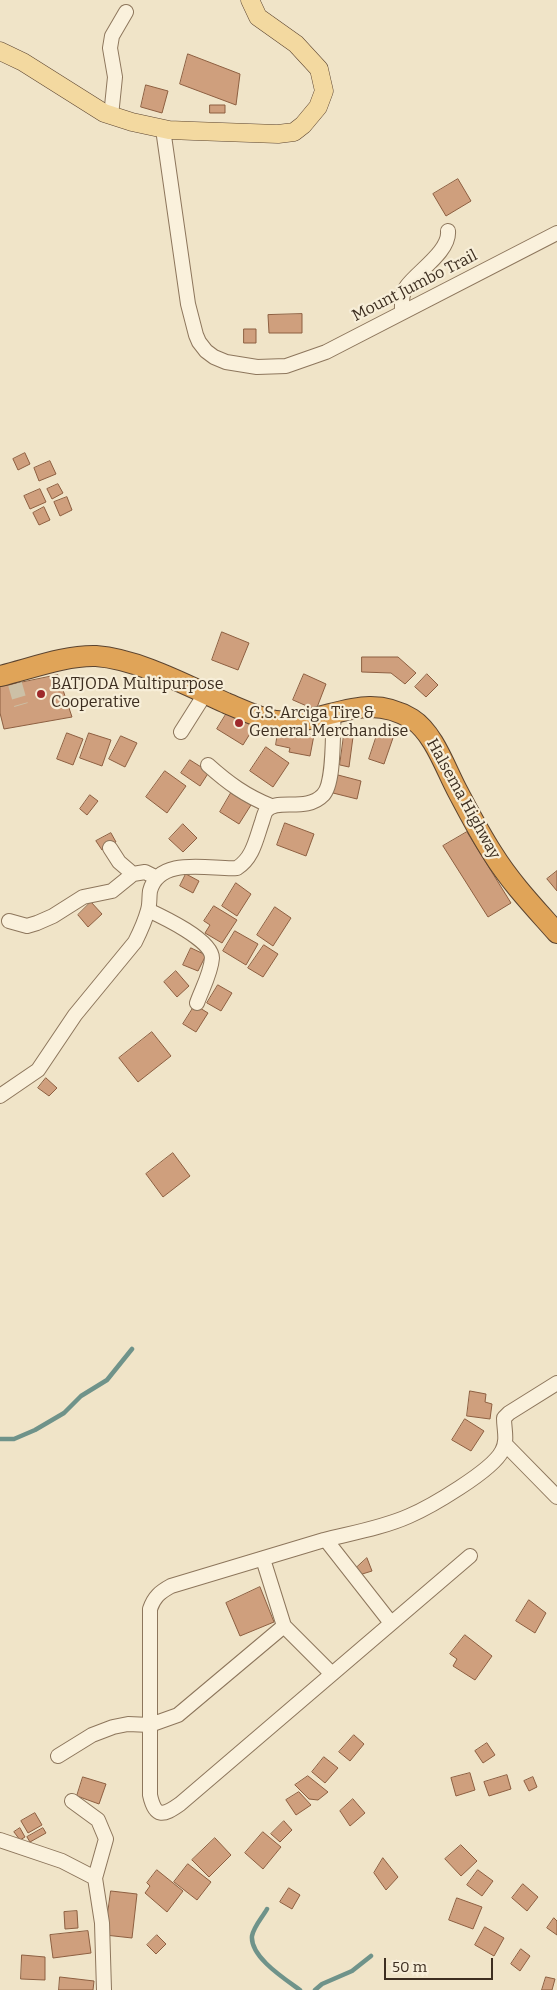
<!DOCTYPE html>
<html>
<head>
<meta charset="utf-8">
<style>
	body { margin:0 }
	#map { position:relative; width:557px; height:1990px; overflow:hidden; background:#f0e4c8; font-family:Bitter,serif }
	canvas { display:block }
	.scale { position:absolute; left:384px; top:1958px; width:109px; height:22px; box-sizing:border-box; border:2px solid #3d2e20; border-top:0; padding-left:6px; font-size:15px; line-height:18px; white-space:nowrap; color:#3d2e20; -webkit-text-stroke:4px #f7eed8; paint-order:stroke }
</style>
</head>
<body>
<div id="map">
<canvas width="557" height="1990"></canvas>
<div class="scale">50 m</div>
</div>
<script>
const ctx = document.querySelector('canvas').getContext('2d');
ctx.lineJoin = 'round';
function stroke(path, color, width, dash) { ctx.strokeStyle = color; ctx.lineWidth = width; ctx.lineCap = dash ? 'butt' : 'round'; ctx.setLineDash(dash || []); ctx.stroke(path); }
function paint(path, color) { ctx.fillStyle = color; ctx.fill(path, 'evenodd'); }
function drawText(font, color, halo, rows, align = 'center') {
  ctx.font = font + ' Bitter,serif'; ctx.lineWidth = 4.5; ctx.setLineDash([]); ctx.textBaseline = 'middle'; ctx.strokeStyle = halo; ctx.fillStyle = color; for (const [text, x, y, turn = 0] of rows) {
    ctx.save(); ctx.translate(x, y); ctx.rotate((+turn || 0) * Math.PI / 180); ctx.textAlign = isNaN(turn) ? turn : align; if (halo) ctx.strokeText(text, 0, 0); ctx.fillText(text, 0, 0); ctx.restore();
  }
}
stroke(new Path2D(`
	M0,1439H14L35,1430L64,1413L81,1396L107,1380L132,1349
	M267,1909C262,1918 254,1926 252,1936C250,1957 285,1979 300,1990
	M315,1990L322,1984L352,1971L371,1956`), '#6f938a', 4.5);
const building = new Path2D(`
	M188,54L240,74L236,105L180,84Z
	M146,85L168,91L162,113L141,107Z
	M210,105H225V113H210Z
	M458,179L471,201L446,216L433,194Z
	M302,314V333H269L268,315Z
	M244,329H256V343H244Z
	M25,453L30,464L18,470L13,459Z
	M50,461L56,474L39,481L34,468Z
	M58,484L63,493L52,499L47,489Z
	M40,489L46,502L30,509L24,496Z
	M67,497L72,510L60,516L54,502Z
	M44,507L50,520L39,525L33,513Z
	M222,632L249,643L238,670L212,660Z
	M362,657H398L416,673L405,684L391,673L362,672Z
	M304,674L326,684L316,710L293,700Z
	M427,674L438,685L426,697L415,687Z
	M58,675L72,717L4,729L0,713V687Z
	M230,708L256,724L243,745L217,729Z
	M379,729L394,735L384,764L369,759Z
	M278,732L301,736L302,733L314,735L310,756L289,752L290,748L276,745Z
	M67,733L83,739L73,765L57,759Z
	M89,733L111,740L102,766L80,758Z
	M344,735L353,737L349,767L340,765Z
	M121,736L137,743L125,767L109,759Z
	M266,747L289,763L273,787L250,771Z
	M190,760L209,772L200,786L181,773Z
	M165,771L186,786L167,813L146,797Z
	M338,775L361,781L357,799L333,793Z
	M231,793L251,805L239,824L220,812Z
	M90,795L98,801L87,815L80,809Z
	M285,823L314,834L306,856L277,845Z
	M183,824L197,838L183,852L169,839Z
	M467,832L511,903L488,917L443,846Z
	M111,833L116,842L102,850L96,841Z
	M557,871V891L547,879Z
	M186,874L199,881L193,893L180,886Z
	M236,883L251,894L237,916L222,906Z
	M91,902L102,914L88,927L78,915Z
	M214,906L237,920L222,943L205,933L210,925L204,921Z
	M275,907L291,918L273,946L257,935Z
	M235,931L258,944L246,965L223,951Z
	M264,945L278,954L263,977L248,968Z
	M191,948L206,955L198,971L183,965Z
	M176,971L189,986L177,997L164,982Z
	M218,985L232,993L221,1011L207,1003Z
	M195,1005L208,1013L196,1032L183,1024Z
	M152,1032L171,1056L138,1082L119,1058Z
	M46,1078L57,1088L49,1096L38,1088Z
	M173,1153L190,1176L163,1197L146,1174Z
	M470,1391L486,1394L485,1402L492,1404L490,1419L467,1416Z
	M465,1419L484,1431L471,1451L452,1440Z
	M367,1558L372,1571L359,1575L355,1569Z
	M260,1587L274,1622L240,1636L226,1603Z
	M529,1600L546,1613L535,1633L516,1621Z
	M465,1635L492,1656L475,1680L453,1666L457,1659L450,1654Z
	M354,1735L364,1744L350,1761L339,1752Z
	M487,1743L495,1755L483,1763L475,1751Z
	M324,1757L338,1768L325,1783L312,1772Z
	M470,1773L475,1790L456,1796L451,1778Z
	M507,1775L511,1789L489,1796L484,1782Z
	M308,1776L328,1792L318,1800L309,1799L295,1785Z
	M83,1777L106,1784L99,1804L77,1796Z
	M533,1777L537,1787L529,1791L524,1781Z
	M299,1792L311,1805L296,1815L286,1800Z
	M353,1799L365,1813L350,1826L340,1811Z
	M35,1813L42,1825L28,1833L21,1821Z
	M284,1821L292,1830L280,1842L271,1834Z
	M20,1828L25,1837L20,1840L14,1832Z
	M43,1828L46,1833L30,1842L27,1837Z
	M263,1832L281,1847L263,1869L245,1853Z
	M215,1838L231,1855L209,1877L192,1860Z
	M461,1845L477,1861L461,1876L445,1859Z
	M383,1858L398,1877L386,1890L374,1873Z
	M188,1864L211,1882L197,1900L174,1882Z
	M157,1870L183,1891L167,1912L145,1893L150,1886L147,1883Z
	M478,1870L493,1881L482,1896L467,1885Z
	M523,1884L538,1897L527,1911L512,1898Z
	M289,1888L300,1895L292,1909L280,1902Z
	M111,1891L137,1894L132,1938L105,1935Z
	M457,1898L482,1907L473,1929L449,1920Z
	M77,1911L78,1928L65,1929L64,1912Z
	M554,1918L557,1921V1935L547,1928Z
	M485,1927L504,1938L494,1956L475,1945Z
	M88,1931L91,1953L53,1958L50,1935Z
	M157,1935L166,1944L156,1954L147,1945Z
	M521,1949L530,1956L520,1971L511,1964Z
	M22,1955L45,1957V1980L21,1979Z
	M60,1977L94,1981L93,1990H59Z
	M546,1977L555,1979L552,1990H542Z`);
paint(building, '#cf9f7d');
stroke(building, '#8d5f41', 1);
stroke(new Path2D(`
	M15,684L21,705`), '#ccc0a6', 14, [14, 7]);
const minor = new Path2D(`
	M111,116L115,77L110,48L112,36L126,12
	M163,129L188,304L196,335L199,342L206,351L214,357L226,362L257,367L286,366L326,352L557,233
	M402,312C402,303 401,294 407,286C418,271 450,251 448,231
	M181,732L205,694
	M208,765C228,783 246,796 271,806
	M110,848L119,862L133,874L145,872L157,878
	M148,910C163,917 212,940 212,958C211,973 202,989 197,1003
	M9,921L27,926L37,923L53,916L83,897L112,891L133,874
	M0,1096L38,1070L75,1015L135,942C140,932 145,921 148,910C150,904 149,897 150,891C159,855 212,870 237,868C253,858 256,839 262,822C263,819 264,814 266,811C276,797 306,813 323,795C335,783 332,731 334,712
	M505,1444L557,1497
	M326,1540L391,1623
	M470,1556L180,1804C163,1816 155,1818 150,1795V1609C154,1597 160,1592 171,1586C222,1571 273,1555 324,1540C352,1533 382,1528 409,1516C430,1507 492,1471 502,1451C508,1440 504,1430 504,1418L509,1413L557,1383
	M263,1559L284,1626L332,1674
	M58,1756L92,1735L113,1727L128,1724L150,1725L178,1715L284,1626
	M72,1801L98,1820L106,1839L95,1878L102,1923L104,1990
	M0,1840L62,1861L95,1878`);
const major = new Path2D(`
	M0,51L23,62L104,113L132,122L169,130L194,131L278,134L294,132L303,125L318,107L324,91L319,69L296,44L258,17L250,0`);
const highway = new Path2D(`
	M0,676C29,669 66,655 96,656C138,659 188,686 226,703C243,710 258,718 276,721C324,727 362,688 412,719C434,733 446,770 458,792C469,813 480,834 493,854C511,883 535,908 557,933`);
stroke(minor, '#8d765c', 16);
stroke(major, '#5b4430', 19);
stroke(highway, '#5b4430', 22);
stroke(minor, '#faf1dc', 14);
stroke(major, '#f3d9a0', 18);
stroke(highway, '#e0a458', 20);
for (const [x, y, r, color] of [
	[41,694,5,"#9e2a2b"],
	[239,723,5,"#9e2a2b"]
]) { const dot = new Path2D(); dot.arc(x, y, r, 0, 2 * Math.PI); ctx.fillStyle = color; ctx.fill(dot); stroke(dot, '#f7eed8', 2); }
drawText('16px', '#3d2e20', '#f7eed8', [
	["Mount Jumbo Trail",415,286,-27],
	["Halsema Highway",463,799,61]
]);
drawText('16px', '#3d2e20', '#f7eed8', [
	["BATJODA Multipurpose",51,685],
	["Cooperative",51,703],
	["G.S. Arciga Tire &",249,714],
	["General Merchandise",249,732]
], 'left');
</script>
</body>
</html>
